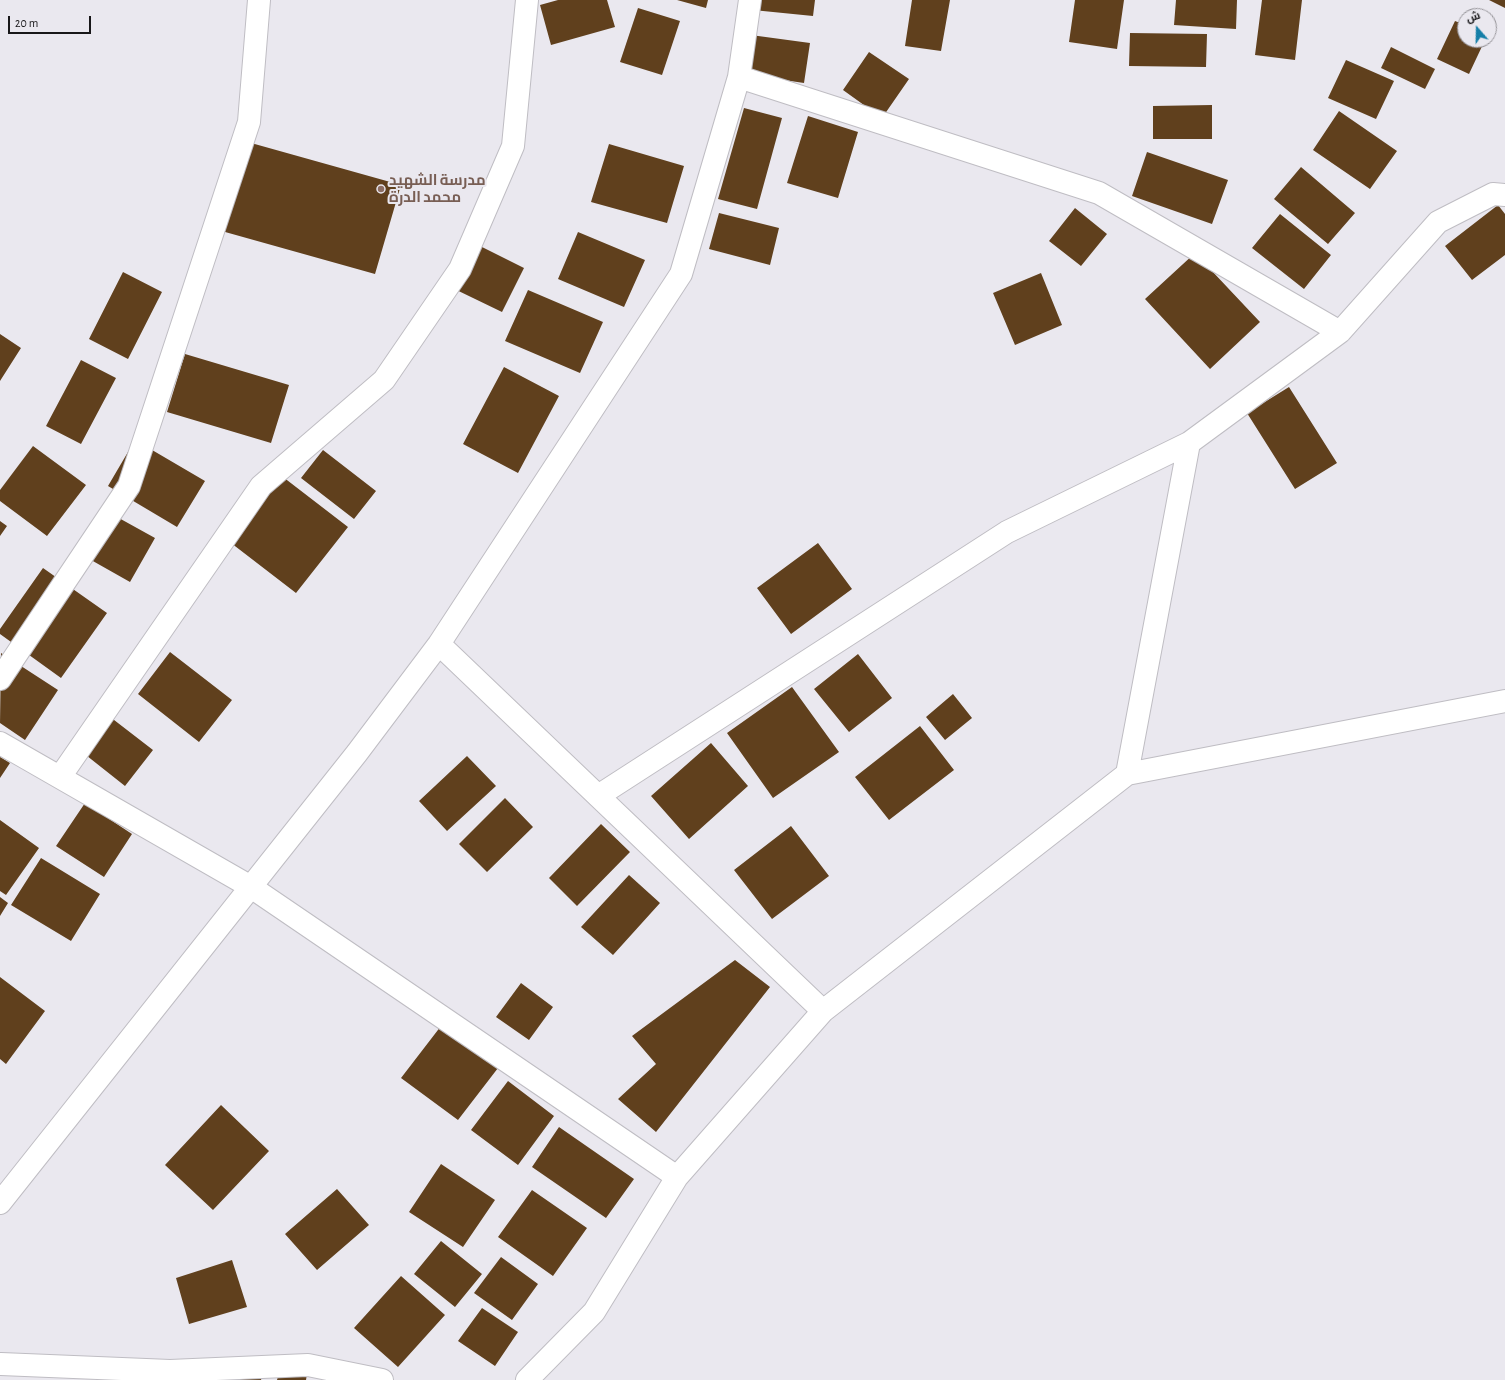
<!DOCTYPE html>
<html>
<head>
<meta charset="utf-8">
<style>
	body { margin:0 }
	#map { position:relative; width:1505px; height:1380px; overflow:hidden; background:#eae8ef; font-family:"Alegreya Sans",Cairo,sans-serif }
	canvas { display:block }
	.north { position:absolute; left:1457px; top:8px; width:40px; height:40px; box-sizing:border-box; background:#eae8ef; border:1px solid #969499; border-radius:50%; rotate:340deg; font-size:11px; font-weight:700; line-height:16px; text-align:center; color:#181719 }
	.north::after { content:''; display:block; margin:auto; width:14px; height:18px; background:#157fa8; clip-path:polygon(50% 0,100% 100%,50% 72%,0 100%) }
	.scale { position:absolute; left:8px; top:16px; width:83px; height:18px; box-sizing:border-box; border:2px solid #181719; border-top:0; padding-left:5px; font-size:12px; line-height:14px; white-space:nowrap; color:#181719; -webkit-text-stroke:3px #eae8ef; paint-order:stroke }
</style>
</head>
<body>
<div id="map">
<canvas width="1505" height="1380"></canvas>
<div class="north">ش</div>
<div class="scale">20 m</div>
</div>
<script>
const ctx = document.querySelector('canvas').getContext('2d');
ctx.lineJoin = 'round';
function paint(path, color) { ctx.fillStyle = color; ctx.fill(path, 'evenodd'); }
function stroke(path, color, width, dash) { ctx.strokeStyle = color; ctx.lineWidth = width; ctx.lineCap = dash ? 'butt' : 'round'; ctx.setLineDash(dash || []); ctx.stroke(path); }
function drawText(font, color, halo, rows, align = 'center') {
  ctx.font = font + ' "Alegreya Sans",Cairo,sans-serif'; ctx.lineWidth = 4; ctx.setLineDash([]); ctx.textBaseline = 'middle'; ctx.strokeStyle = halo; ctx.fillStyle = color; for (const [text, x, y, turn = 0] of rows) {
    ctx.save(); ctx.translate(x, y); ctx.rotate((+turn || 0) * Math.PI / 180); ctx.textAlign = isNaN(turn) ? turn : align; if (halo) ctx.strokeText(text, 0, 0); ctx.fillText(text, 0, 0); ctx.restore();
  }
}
paint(new Path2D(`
	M558,0H607L615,27L551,45L540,5Z
	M677,0H708L706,8Z
	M754,0H815L813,16L753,10Z
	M912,0H950L941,51L905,46Z
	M1075,0H1124L1117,49L1069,42Z
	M1176,0H1237L1236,29L1174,25Z
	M1262,0H1302L1295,60L1255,55Z
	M1489,0H1505V8Z
	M638,8L680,21L662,75L620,62Z
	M1455,21L1465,25V40H1485L1469,74L1437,59Z
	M736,33L810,43L804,83L730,72Z
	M1130,33L1207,34L1206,67L1129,66Z
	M1391,47L1435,69L1425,89L1381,68Z
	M869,52L909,79L882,118L843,90Z
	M1346,60L1394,81L1376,119L1328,98Z
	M1212,105V139H1153V106Z
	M744,108L782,118L757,209L718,199Z
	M1339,111L1397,151L1370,189L1313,150Z
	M808,116L858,132L838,198L787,183Z
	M244,141L401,185L375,274L218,230Z
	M609,144L684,166L667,223L591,202Z
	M1147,152L1228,180L1212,224L1132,196Z
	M1301,167L1355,213L1328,244L1274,199Z
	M1498,205L1505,214V255L1472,280L1445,246Z
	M1075,208L1107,234L1081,266L1049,241Z
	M719,213L779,228L770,265L709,249Z
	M1280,214L1331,255L1304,289L1252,248Z
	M578,232L645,260L624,307L558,279Z
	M464,238L524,268L502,312L442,283Z
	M1195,253L1260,322L1210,369L1145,299Z
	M123,272L162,292L128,359L89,339Z
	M1041,273L1062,325L1015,345L993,293Z
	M528,290L603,322L580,373L505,341Z
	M0,334L21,348L0,381Z
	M185,354L289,385L271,443L167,412Z
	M81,360L116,378L81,444L46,426Z
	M504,367L559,396L518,473L463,444Z
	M1289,387L1337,463L1295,489L1247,413Z
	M135,440L205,481L177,527L108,486Z
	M33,446L86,485L47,536L0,501V490Z
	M323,450L376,491L354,519L301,478Z
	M270,467L348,527L296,593L218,533Z
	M108,512L155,538L130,582L84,556Z
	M0,521L7,526L0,536Z
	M818,543L852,589L791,634L757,588Z
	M43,568L107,613L61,678L0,634V629Z
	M170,652L232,700L199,742L138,694Z
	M1,653L58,690L25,740L0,723Z
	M858,654L892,698L849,732L814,689Z
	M792,687L839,752L773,798L727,733Z
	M953,694L972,718L945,740L926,717Z
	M105,713L153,750L125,786L77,748Z
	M920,726L954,770L889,820L855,777Z
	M711,743L748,786L689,839L651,796Z
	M467,756L496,786L447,831L419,801Z
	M0,757L10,763L0,778Z
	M505,798L533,827L487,872L459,844Z
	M85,803L132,834L104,877L56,846Z
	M0,820L39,848L6,895L0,891Z
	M601,824L630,852L577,906L549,878Z
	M791,826L829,876L772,919L734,870Z
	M41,858L100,894L71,941L11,905Z
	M629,875L660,903L613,955L581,927Z
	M0,897L8,903L0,916Z
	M735,960L770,987L656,1132L618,1099L656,1064L632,1036Z
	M0,977L45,1011L6,1064L0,1059Z
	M521,983L553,1007L529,1040L496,1017Z
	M441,1026L498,1068L458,1120L401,1078Z
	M508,1081L554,1116L518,1165L471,1130Z
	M221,1105L269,1151L213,1210L165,1165Z
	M559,1127L634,1179L606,1218L532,1167Z
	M441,1164L495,1200L463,1247L409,1212Z
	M337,1189L369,1225L317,1270L285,1234Z
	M532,1190L587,1228L553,1276L498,1237Z
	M441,1241L482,1274L455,1307L414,1274Z
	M501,1257L538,1284L512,1320L474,1293Z
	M232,1260L247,1307L189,1324L176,1278Z
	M401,1276L445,1315L398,1367L354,1328Z
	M482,1308L518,1332L495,1366L458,1341Z
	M280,1369L307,1374L306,1380H277Z
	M228,1373L262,1376L261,1380H227Z`), '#60401d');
const street = new Path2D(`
	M739,77L1099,193L1340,332L1438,222L1493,194L1505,195
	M439,644L823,1011L677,1177L594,1312L527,1380
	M0,679L129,486L249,122L259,0
	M0,743L251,887L677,1177
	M1127,774L1505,701
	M60,777L261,486L384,380L460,269L513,146L527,0
	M598,796L1007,532L1189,443L1340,332
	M823,1011L1127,774L1189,443
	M0,1203L357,753L439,644L681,274L739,77L750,0
	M1,1364L170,1371L308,1365L382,1380`);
stroke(street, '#bfbdc3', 24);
stroke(street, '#fff', 22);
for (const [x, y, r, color] of [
	[381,189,4,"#8d6e63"]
]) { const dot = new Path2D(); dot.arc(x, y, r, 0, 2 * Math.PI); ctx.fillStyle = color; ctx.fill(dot); stroke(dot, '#eae8ef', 1.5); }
drawText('bold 15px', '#785e54', '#eae8ef', [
	["مدرسة الشهيد",389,180],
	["محمد الدرة",389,197]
], 'left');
</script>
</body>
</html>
